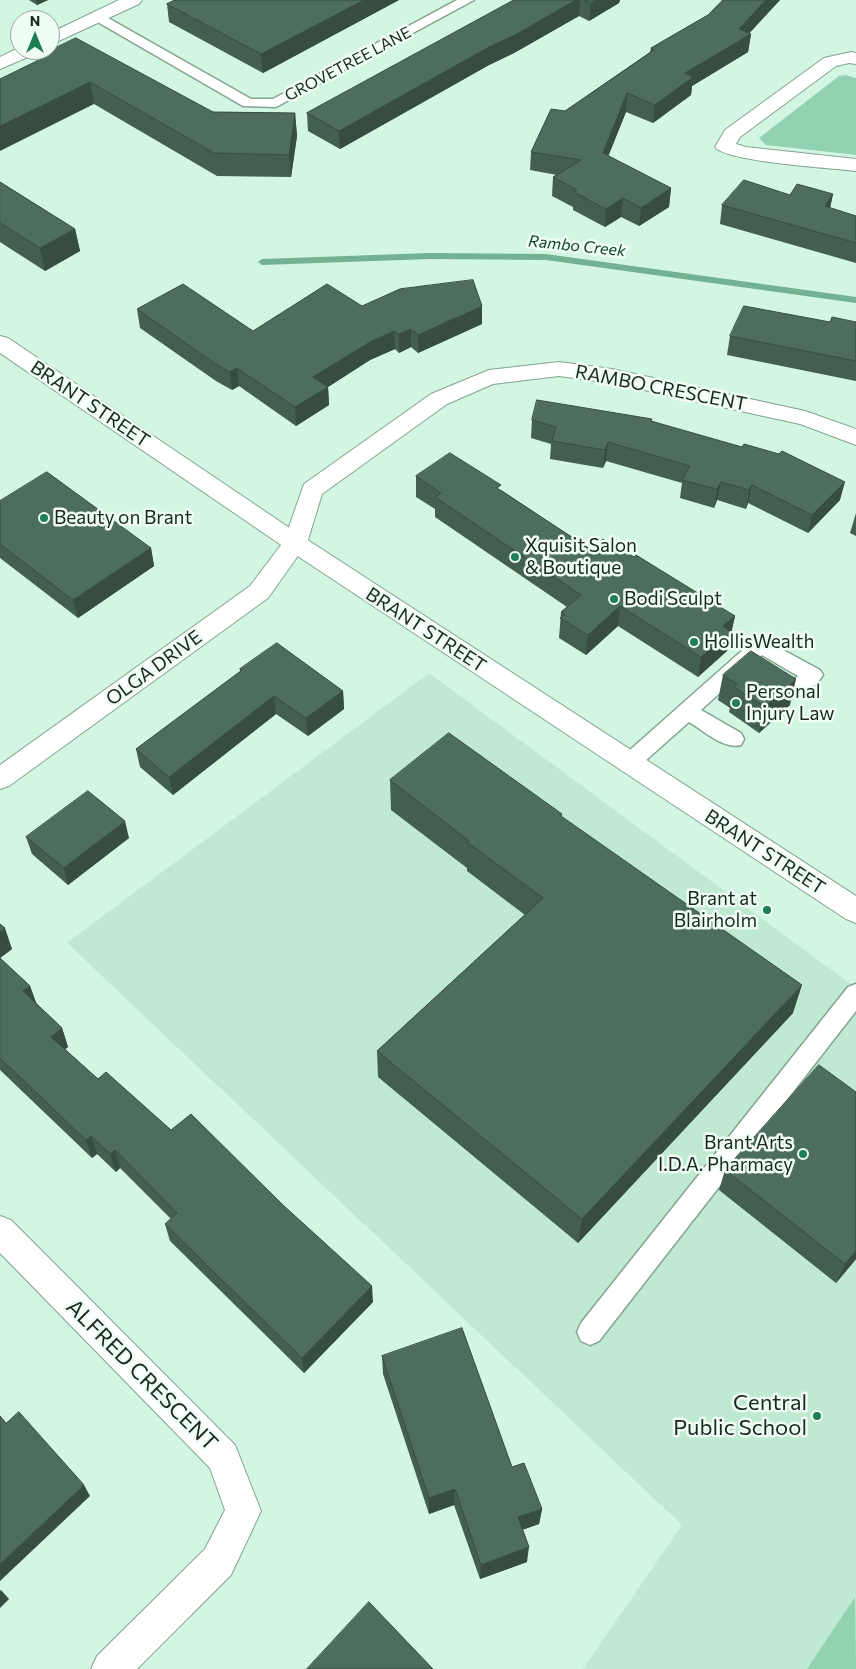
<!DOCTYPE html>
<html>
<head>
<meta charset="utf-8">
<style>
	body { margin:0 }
	#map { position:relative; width:856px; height:1669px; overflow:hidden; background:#d2f6e1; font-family:Commissioner,sans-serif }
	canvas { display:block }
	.north { position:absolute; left:10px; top:10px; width:50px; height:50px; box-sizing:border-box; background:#effdf5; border:1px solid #99a79f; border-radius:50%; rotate:0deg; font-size:14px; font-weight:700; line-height:20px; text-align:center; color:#19271f }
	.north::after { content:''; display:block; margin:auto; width:18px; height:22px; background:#1e7e56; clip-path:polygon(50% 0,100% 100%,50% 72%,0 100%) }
</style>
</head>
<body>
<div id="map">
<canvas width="856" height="1669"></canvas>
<div class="north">N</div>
</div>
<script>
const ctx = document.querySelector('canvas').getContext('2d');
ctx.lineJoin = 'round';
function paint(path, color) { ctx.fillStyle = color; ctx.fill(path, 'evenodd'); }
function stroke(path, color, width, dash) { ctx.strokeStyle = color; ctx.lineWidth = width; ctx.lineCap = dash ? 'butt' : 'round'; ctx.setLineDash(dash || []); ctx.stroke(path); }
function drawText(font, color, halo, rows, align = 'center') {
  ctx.font = font + ' Commissioner,sans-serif'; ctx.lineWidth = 5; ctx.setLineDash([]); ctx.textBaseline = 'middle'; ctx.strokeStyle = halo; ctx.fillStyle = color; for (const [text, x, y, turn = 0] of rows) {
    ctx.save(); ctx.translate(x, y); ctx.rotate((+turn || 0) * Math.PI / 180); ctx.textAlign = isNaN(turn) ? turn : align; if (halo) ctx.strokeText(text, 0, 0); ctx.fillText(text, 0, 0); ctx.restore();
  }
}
paint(new Path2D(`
	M429,673L856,988V1669H583L682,1525L67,943Z`), '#bfead1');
paint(new Path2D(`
	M846,75L856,78V155L766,145L759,138L839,76Z
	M855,1597L856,1669H807Z`), '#93d2b0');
paint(new Path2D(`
	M430,253L546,254L856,297V303L546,260L430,259L262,265L258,262L262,259Z`), '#73b290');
const service = new Path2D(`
	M457,0H474L276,107L243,106L89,17L91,14H101L251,99H273Z
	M761,638L820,670L823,675C818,683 802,699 792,698C786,698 779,693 774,690C768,686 763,684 759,678L762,673L769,671L792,681L798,676L762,655L701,710L741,733L744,739L741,745C724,750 703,730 689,722L636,769L629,771L622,769L619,763L622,757L754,640Z
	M856,984V1011L599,1341L590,1345L581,1341L577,1332L581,1323L848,987Z`);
const minor = new Path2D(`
	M119,0H142L139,4L50,45V33Z
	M20,47V50H38L35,54L0,69V57Z
	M851,52L856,53V64L849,63L836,66L740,137L736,144L746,147L856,159V171C833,168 726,162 715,147L725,130L824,58Z
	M559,362L612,369L805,411L856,429V445L800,424L612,383L559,376L493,384L447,404L322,494L307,543L268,598L9,786L0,789V765L250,586L284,541L304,484L431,394L489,370Z
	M0,1216L11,1220L235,1445L261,1511L231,1575L137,1669H91L97,1656L205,1549L225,1510L210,1468L0,1253Z`);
const primary = new Path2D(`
	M0,336L8,338L303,537L856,896V923L846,919L287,549L0,353Z`);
stroke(service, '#82a491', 3);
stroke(minor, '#82a491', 2);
stroke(primary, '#82a491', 2);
paint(service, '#fff');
paint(minor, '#fff');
paint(primary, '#fff');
paint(new Path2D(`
	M29,0H48L37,5Z
	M175,0H399L263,73L169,22L167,4Z
	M514,0H620L619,3L589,21L579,16L514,53L489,65L340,149L308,131L307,113Z
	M723,0H780L749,33L751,34L748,52L692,86L691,95L653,123L626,112L608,156L671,188L669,207L639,226L621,217L605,227L573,210V207L552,196L553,177L557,175L530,170L531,152L565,111L650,52L651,48L708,15Z
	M41,55L213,112L295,113L297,136L291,177L217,176L94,104L42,59Z
	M0,182L75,229L80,251L45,271L0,242Z
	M833,194L830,208L856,216V263L720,224L722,205L790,195Z
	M362,306L482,324L418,353L411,347L399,353L395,349L370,360L328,387L329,405L296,426L239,386L232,390L216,381L140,328L137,309L253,331Z
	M830,322H856V381L727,355L730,336Z
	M532,420L652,421L840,500L808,533L748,503L746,509L717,500L714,508L680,498L682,483L606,461L603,468L550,459L551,444L531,438Z
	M416,476L501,490L590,549L735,616L727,651L698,677L618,626L586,655L559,638L561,612L567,607L435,517V509L416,497Z
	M0,501L151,548L154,566L78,618L0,558Z
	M856,513V536L850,533Z
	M240,669L343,691L344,709L308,736L276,714L173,795L140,767L136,749L240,672Z
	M723,675L790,705L759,733L729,712L730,708L718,700Z
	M390,780L562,817L793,1013L578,1243L378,1077L377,1051L525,915L467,871V868L391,810Z
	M26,837L129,838L68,885L32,854Z
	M0,924L12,949L0,958L30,986L36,1003L62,1028L68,1047L65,1049L98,1079L171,1130L373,1302L304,1373L170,1241L165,1224L171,1219L120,1168L116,1172L97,1154L92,1158L0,1070Z
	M725,1170L856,1259L836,1283L719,1190Z
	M382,1356L512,1467L542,1509L539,1524L522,1530L527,1562L480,1579L454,1505L429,1514L383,1374Z`), '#435f50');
paint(new Path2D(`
	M36,0H48L37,5Z
	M364,0H399L263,73L261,54Z
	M576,0H580L579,16L514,53L489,65L340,149L339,131L489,47Z
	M596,0H620L619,3L589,21L591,3Z
	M766,0H780L745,38L751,34L748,52L692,86L691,95L653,123L655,105L685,73L739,29Z
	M90,82L94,104L0,151V126Z
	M627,93L626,112L602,172L603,153Z
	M295,113L297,136L291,177L289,155Z
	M671,188L669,207L639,226L641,208Z
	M833,194L829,212L825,206Z
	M623,198L621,217L605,227L606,209Z
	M75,229L80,251L45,271L40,248Z
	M482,306V324L418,353V335Z
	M411,329V347L399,353V334Z
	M394,331L395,349L370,360L328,387L329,405L296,426L295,407L313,377L370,342Z
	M237,368L239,386L232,390L230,372Z
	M608,442L606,461L603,468L605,450Z
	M721,482L717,500L714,508L717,489Z
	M845,482L840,500L808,533L812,515Z
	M752,485L748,503L746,509L749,490Z
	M151,548L154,566L78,618L73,600Z
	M620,606L618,626L586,655L588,635Z
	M735,616L727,651L698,677L701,657L723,626Z
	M796,679L790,705L759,733L765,707Z
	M343,691L344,709L308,736L306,718Z
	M274,696L276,714L173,795L169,777Z
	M125,821L129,838L68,885L64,868Z
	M5,928L12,949L0,958V932Z
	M802,985L793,1013L578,1243L582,1219Z
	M30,986L37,1005L23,991Z
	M62,1028L68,1047L58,1056L51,1037Z
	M91,1136L97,1154L92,1158L86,1140Z
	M115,1150L120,1168L116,1172L110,1154Z
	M856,1251V1259L836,1283L845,1264Z
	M372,1286L373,1302L304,1373L302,1358Z
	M84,1485L90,1496L0,1581V1564Z
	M455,1489L454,1505L429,1514V1498Z
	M542,1509L539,1524L516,1532L518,1517Z
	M529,1547L527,1562L480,1579L481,1565Z
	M1,1590L9,1599L0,1608V1591Z`), '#374d41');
const building = new Path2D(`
	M175,0H364L261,54L167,4Z
	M514,0H576L515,35L489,47L339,131L307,113Z
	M584,0H596L591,3Z
	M723,0H766L739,29L751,34L685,73L693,77L655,105L627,93L603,153L671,188L641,208L623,198L606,209L574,192L577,190L553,177L581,160L531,152L551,109L565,111L654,50L651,48L708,15Z
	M76,38L213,112L295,113L289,155L214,153L90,82L0,126V79L45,57L41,55Z
	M744,180L790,195L797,184L833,194L825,206L856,216V243L722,205Z
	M0,182L75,229L40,248L0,223Z
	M473,280L482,306L418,335L411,329L399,334L394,331L370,342L313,377L328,387L295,407L237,368L230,372L214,363L137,309L183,284L253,331L327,284L362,306L400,289Z
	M744,306L830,322L832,317L856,322V361L730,336Z
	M537,400L652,419L651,421L742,447L744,444L779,454L782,451L845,482L812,515L752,485L749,490L721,482L717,489L682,480L690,466L608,442L605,450L552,441L556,427L532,420Z
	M450,453L501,485L497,488L590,549L603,539L634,557L636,555L735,616L723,626L731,632L701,657L620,606L588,635L560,618L565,614L561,612L581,595L435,497L441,493L416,476Z
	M47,472L151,548L73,600L0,544V501Z
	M277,643L343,691L306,718L274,696L169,777L136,749L242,670L240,669Z
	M751,651L796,679L765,707L734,687L737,684L723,675Z
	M449,733L562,814L561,816L802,985L582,1219L377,1051L543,898L467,842L469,841L390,780Z
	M88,791L125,821L64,868L26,837Z
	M0,924L5,928L0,932Z
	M0,958L30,986L23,991L62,1028L51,1037L98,1079L106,1072L171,1130L191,1114L283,1205L372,1286L302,1358L165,1224L177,1213L115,1150L110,1154L91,1136L86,1140L0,1058Z
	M819,1065L856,1092V1251L845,1264L725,1170Z
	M462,1328L512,1467L524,1463L542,1509L518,1517L529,1547L481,1565L455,1489L429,1498L382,1356Z
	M19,1412L84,1485L0,1564V1416L6,1423Z
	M369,1602L433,1669H307Z`);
paint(building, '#4e6e5d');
stroke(building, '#374d41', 1);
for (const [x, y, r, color] of [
	[44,518,5,"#1e7e56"],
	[515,557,5,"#1e7e56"],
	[614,599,5,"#1e7e56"],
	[694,642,5,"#1e7e56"],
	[736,703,5,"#1e7e56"],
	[767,910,5,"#1e7e56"],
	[803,1154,5,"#1e7e56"],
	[817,1416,5,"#1e7e56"]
]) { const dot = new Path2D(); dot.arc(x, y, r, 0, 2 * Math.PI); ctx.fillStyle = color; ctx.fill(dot); stroke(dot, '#effdf5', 2); }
drawText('16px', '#19271f', '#effdf5', [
	["GROVETREE LANE",348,64,-28]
]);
drawText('italic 16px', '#0d412b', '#effdf5', [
	["Rambo Creek",577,246,6]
]);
drawText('19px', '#19271f', '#effdf5', [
	["RAMBO CRESCENT",661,388,11],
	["BRANT STREET",90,404,34],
	["BRANT STREET",426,630,33],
	["OLGA DRIVE",154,668,-36],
	["BRANT STREET",765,852,33]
]);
drawText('19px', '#19271f', '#effdf5', [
	["Beauty on Brant",54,518],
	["Xquisit Salon",525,546],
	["& Boutique",525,568],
	["Bodi Sculpt",624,599],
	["HollisWealth",704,642],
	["Personal",746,692],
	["Injury Law",746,714],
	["Brant at",757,899,"right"],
	["Blairholm",757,921,"right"],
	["Brant Arts",793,1143,"right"],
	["I.D.A. Pharmacy",793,1165,"right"]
], 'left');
drawText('22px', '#19271f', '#effdf5', [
	["ALFRED CRESCENT",142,1375,45]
]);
drawText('22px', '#19271f', '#effdf5', [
	["Central",807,1403],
	["Public School",807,1428]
], 'right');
</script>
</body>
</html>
